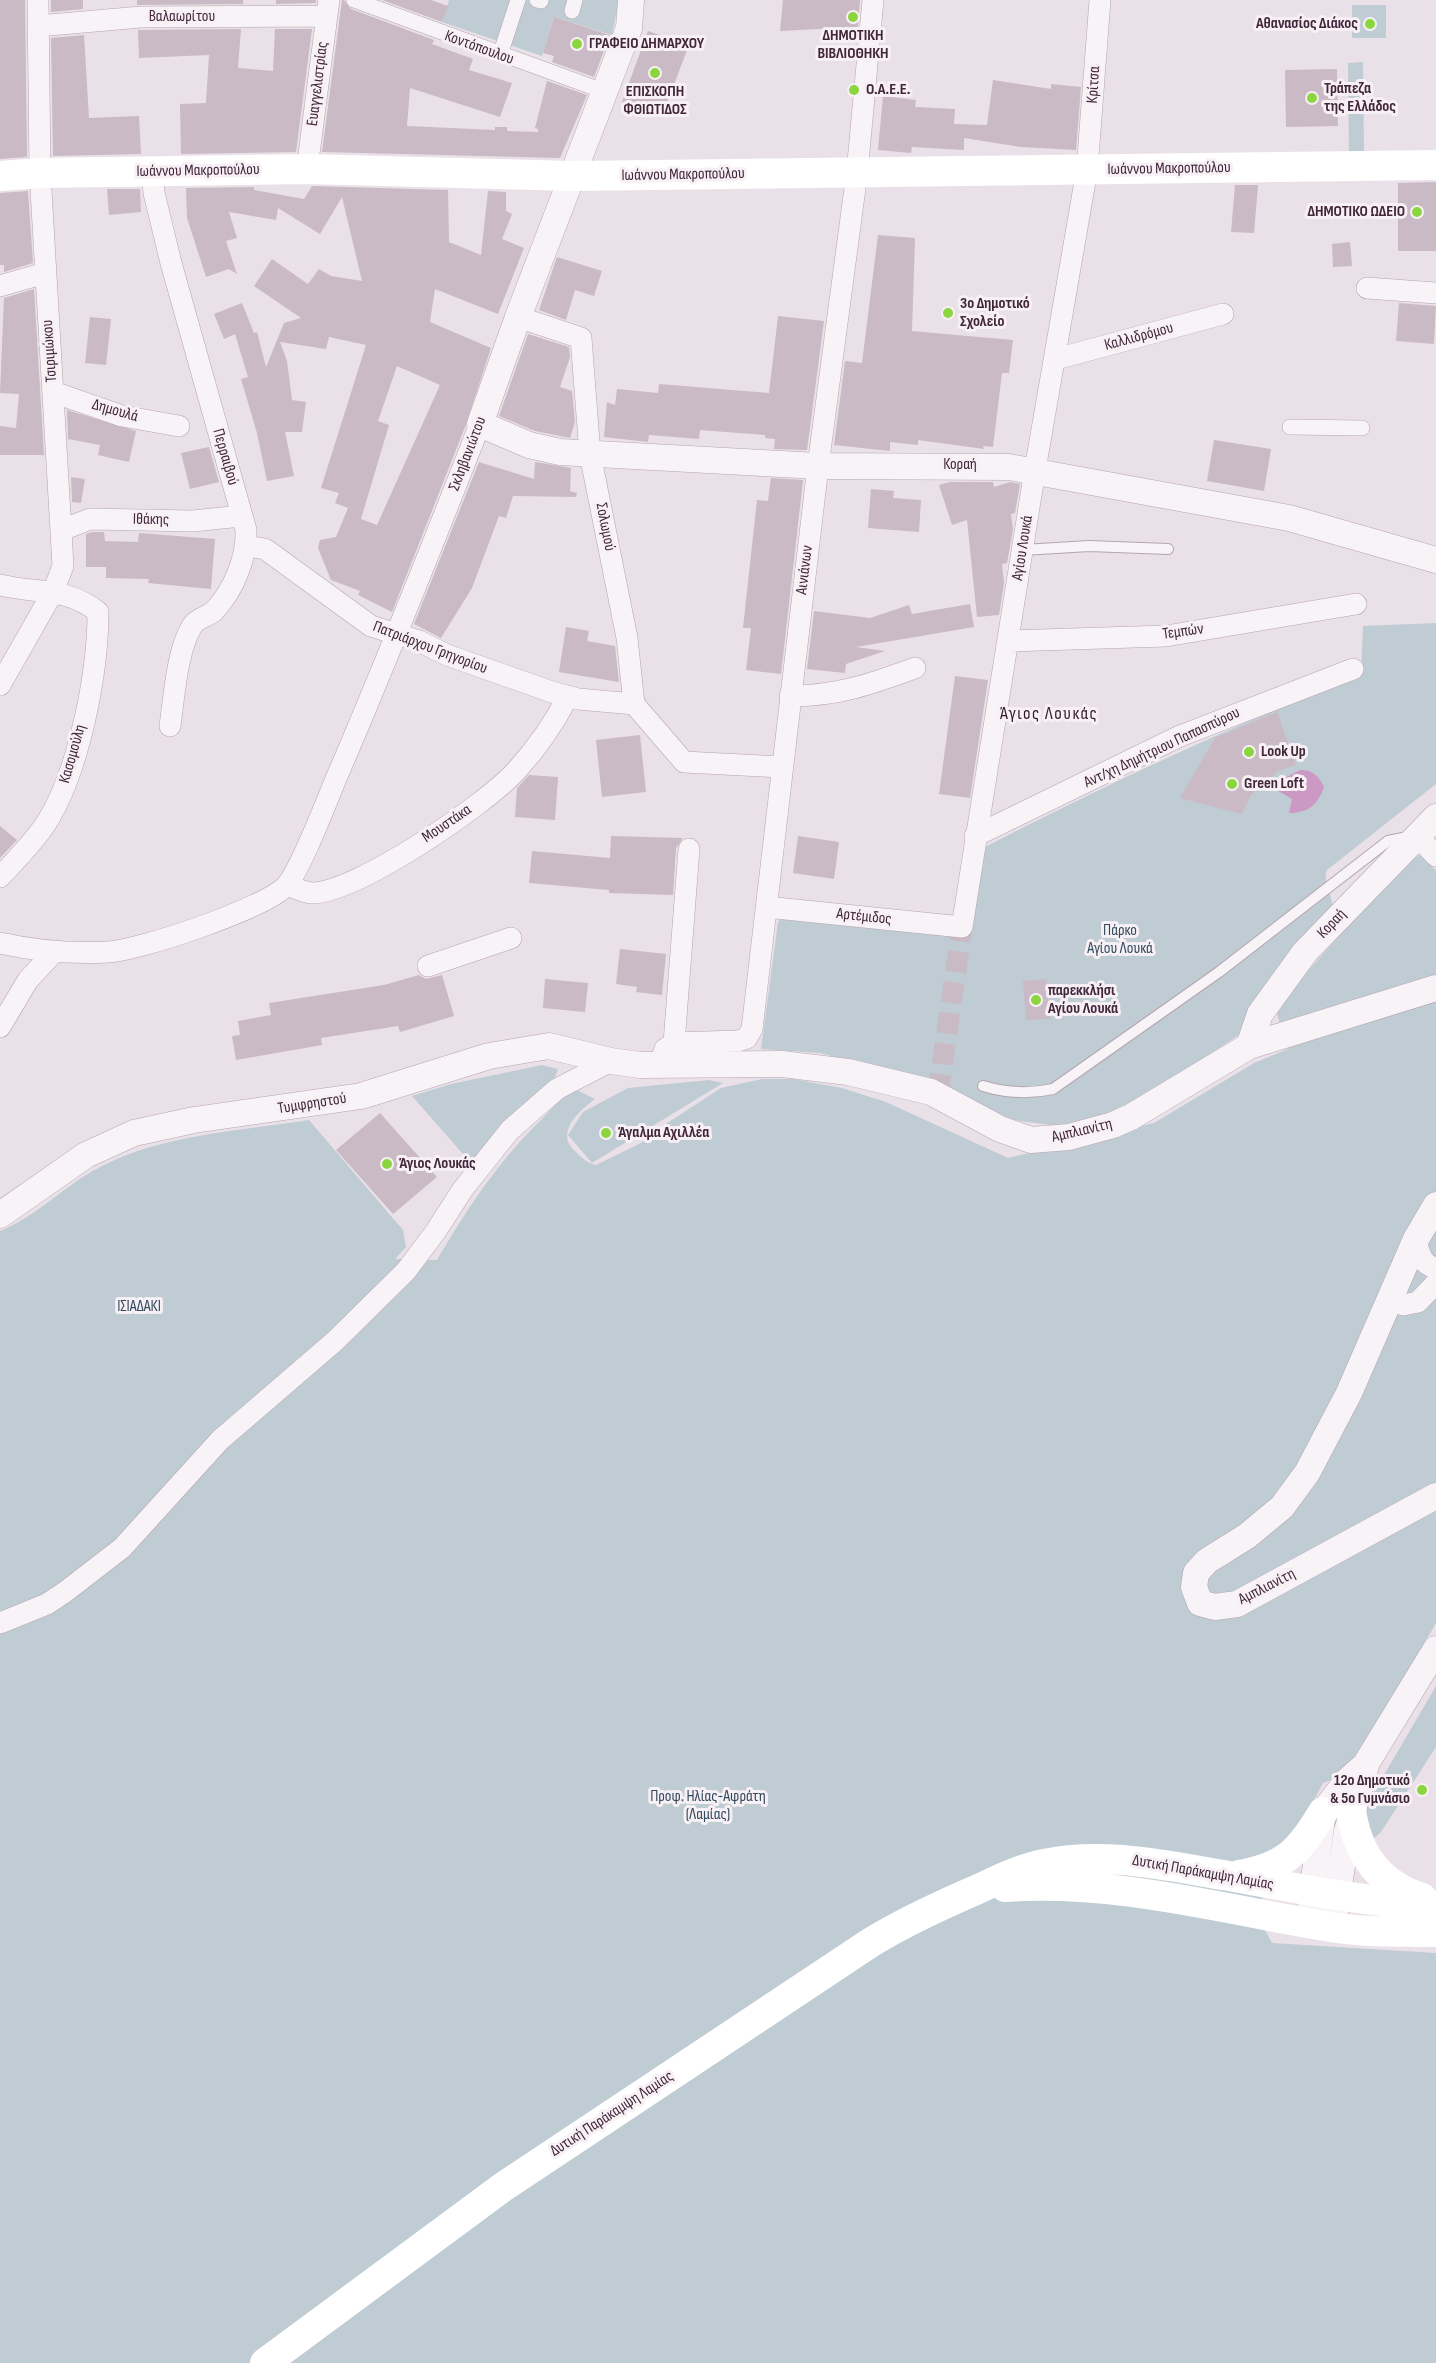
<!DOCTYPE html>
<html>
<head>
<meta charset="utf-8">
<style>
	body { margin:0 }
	canvas { display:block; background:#eae0e7 }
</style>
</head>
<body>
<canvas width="1436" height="2363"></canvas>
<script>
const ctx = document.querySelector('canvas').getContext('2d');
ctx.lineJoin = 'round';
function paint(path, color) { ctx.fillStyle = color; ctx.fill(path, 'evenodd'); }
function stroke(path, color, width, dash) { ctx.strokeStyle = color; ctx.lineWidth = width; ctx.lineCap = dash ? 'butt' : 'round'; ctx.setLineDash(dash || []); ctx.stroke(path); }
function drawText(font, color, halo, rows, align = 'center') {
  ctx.font = font + ' "Sofia Sans Condensed",sans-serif'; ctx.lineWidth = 6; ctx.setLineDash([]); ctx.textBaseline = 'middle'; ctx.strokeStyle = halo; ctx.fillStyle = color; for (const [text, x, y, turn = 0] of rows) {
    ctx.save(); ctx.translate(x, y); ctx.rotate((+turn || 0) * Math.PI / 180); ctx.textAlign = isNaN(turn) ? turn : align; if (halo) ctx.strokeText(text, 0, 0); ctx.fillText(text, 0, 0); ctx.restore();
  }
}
paint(new Path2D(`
	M449,0H619L612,35L554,17L542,56L442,22Z
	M1352,5H1386V38H1352Z
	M1363,62L1364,155L1349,156L1348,63Z
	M1436,623V784L1327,870C1322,882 1333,894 1332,907L1242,1033L1126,1110L1059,1126L1004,1119L931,1083L820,1053L761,1049L778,922L783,916L971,936L983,848C1107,784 1231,726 1361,675L1363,626Z
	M1420,855L1436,870V1623L1361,1754L1336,1778L1323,1783L1255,1912L1272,1943L1436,1953V2363H0V1231C37,1216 65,1185 100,1167C163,1134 241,1131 309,1120L403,1230L406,1247L395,1259L437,1260C467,1209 499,1160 542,1119C555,1106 559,1098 577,1090L595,1099C578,1112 554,1133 576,1152C582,1158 587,1163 596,1165L647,1140L655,1131L721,1088L762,1079H793L842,1088L886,1102L1008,1158L1154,1123L1254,1063L1288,1049L1277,1014L1281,1001L1400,868Z
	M542,1065L558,1069L554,1080L470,1162L412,1096L451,1084Z
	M709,1080L723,1083L592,1163L568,1135L583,1112L628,1088Z
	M1436,1686V1747L1381,1832L1371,1841L1366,1814L1371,1797Z`), '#c0ccd4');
paint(new Path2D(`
	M1300,770C1312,769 1319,776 1324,787C1318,804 1309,813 1289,813L1292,799L1270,786Z`), '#cc99c4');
paint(new Path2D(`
	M0,0H25L27,157L0,159Z
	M51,0H83V9L51,12Z
	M137,0H243V4L137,5Z
	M276,0H316V3L276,4Z
	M342,0H344L351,9L434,40L432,44L473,59L469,70L512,83L500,117L410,88L407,126L495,130V127H507V131L538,132V129L535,128L547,81L587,95L560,158L322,152Z
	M382,0H431L448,6L442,22Z
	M783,0H860L858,27L780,31Z
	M554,17L610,35L594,77L552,62L554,56L543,53Z
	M241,29L238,68L273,71L275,29H312L296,152L181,154L180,104L206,103L209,55L139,58L138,30Z
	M648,31L689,45L662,116L622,102Z
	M84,35L89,118L139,116L141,154L53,156L51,38Z
	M1337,69L1338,126L1286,127L1285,70Z
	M993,80L1051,89V84L1081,87L1076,150L1021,147L964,138V150L912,147L911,153L878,150L883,96L916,100L915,107L955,109L954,124L987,125Z
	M1436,182V251H1398V183Z
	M1235,185H1258L1254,233L1231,232Z
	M312,186L448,190L449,242L481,255L488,191L506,192V211L512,214L502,239L524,248L498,314L435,289L430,322L491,348L465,427L392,612L358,595L360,591L331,580L318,548L320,540L336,537L348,508L335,503L339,493L321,488L366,345L329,337L326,349L280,342L287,361L292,400L306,402L302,432H285L294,476L267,481L257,433L241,379L248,377L235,334L224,339L214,314L242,303L254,333L257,332L266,367L284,323L301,318L254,286L272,259L308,284L319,269L331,276L362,281L342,197L320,234L278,208L276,220L229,212L237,238L226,241L237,274L229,269L206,277L187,218L186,188L254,187V190L304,199ZM397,366L440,385L377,525L361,519L389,425L378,421Z
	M107,189H140L141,212L109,215Z
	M28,191L33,263L4,272V265H0V193Z
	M878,235L915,238L912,331L1013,340L1009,373H1002L993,447L983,446L984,449L918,440V445L890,442V451L834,445L845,361L862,363Z
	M1350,242L1352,266L1333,267L1332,244Z
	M557,257L602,271L594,296L575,290L566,320L539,310Z
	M34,289L44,455H0V426L16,428L19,394L0,393L4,298Z
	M1399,303L1436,306L1434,344L1396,341Z
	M778,316L824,321L807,450L774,449L775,439L765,438V435L700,430L699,439L649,435L648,442L604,437L607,402L615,405L617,389L658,393L659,384L769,393Z
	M90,317L111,319L106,365L85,363Z
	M528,334L569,347L570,357L560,387L572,391L575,422L570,438L535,431L499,416Z
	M67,410L136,431L129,462L98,455L100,445L68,439Z
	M1214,440L1271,449L1264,491L1207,481Z
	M209,447L219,482L190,489L181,453Z
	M479,462L534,479L535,462L571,468L570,491L577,493L576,497L513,496L506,518L499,516L472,588L441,638L414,624Z
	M71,477L85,479L81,503L72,502Z
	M771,478L803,480L781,674L746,670L751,628H743L757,500L768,501Z
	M950,482H993L994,487L1010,482L1020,484L1015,513L1011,514L1013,529L1007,563L1002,564L1004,583L999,615L977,617L967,520L952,525L939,485Z
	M871,489L894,491L893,498L921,500L919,532L868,528Z
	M92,532H104L105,541L138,542L139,533L215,539L211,589L148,583L149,579L106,578V567H86V534Z
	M970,604L974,627L856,647L885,651L846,664L845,673L807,669L814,611L870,618L909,605L912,614Z
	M566,627L589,631L587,641L615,646L619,682L559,672Z
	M955,676L988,680L970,798L939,794Z
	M1277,712L1296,765L1278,771L1251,795L1242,814L1180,798L1215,738Z
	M640,735L646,792L602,797L596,740Z
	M529,775L558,777L555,820L515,817L517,788Z
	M0,826L17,840L0,858Z
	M611,836L683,838L676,848L673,895L609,893V890L529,883L532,851L610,858Z
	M798,836L839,842L834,879L793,873Z
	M620,949L666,954L662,995L636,992L637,987L616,984Z
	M419,975L426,979L442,975L454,1016L400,1032L398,1026L321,1038L322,1045L236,1060L232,1036L240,1035L238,1021L271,1015L269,1003L384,985Z
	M545,979L588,983L585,1012L543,1008Z
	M1046,979L1050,1019L1026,1020L1023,981Z
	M380,1113L437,1177L393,1214L336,1150Z`), '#cabac5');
stroke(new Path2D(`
	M938,1095L962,927`), '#c8bbc5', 21, [21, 10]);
const service = new Path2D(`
	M1023,550L1089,546L1168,549
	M983,1086C1006,1093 1030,1094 1053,1089L1219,972L1388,841L1408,837`);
const pedestrian = new Path2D(`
	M354,0L606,92
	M537,0L541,1
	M572,11L575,0
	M500,55L518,0
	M1290,427L1362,428`);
const minor = new Path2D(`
	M38,26L141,17L326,16
	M307,169L329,0
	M152,171L154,193L171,263L246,530C247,557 234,590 214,611C207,617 197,618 192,626C177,650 174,698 170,726
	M0,286L45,273
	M1367,288L1436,293
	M518,317L581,338L590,454L627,638L634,704L684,762L782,767
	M1056,359L1223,314
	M53,392L122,416L179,426
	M62,530L90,519L193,521L241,516
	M246,546L265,549L371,626L419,641L447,655L552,692L578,699L634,704
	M0,585C38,594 66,587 98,612C98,673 79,773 45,825C32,844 15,861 0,877
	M1009,641L1166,636L1356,604
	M0,685L53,592L63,566L40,173L38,0
	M790,696C838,696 871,684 915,668
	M975,836L1180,736L1353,669
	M1417,836L1436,856
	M287,885C295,888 306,893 313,893C359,891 485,805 516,771C537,748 554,724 568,696
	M766,907L962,927L1035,470L1087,170L1100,0
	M0,943C36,951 71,954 108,952C141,950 262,909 285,887C299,873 326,803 335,781C386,663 433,544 480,424
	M428,966L511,938
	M0,1027L28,980L54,952
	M674,1043L689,849
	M659,1066L665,1049L674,1043L738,1041L747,1038L752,1029L818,466L857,173L873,0
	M1416,1239C1419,1252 1421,1265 1436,1268
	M1389,1297L1403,1305L1418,1302L1436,1283
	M0,1623L47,1604L65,1592L122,1548L220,1440L335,1341L406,1271L436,1231L463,1189L510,1130L557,1089L611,1061`);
const tertiary = new Path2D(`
	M631,0L629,28L518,317L480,424L529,445L560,452L818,466L1009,467L1289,518L1436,560
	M1249,1046L1260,1014L1305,952L1436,817
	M1436,1205L1416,1239L1349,1393L1307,1473L1282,1507L1247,1536L1207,1561L1196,1573L1194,1587L1200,1603L1215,1607L1237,1604L1436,1496
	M0,1215L86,1155L134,1133L194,1120L361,1096L489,1056L549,1046L611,1061L640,1065L782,1064L848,1072L931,1092L1000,1129L1031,1140L1069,1137L1113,1125L1131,1117L1249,1046L1436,988
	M1308,1924L1323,1812L1347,1781L1363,1767
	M1333,1928L1347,1831L1367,1762L1436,1649`);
stroke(service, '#b4a5b0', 12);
stroke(pedestrian, '#b4a5b0', 16);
stroke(minor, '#b4a5b0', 22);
stroke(tertiary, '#b4a5b0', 27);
stroke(service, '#f8f3f6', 10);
stroke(pedestrian, '#f8f3f6', 15);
stroke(minor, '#f8f3f6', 21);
stroke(tertiary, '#f8f3f6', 26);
stroke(new Path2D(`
	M0,176L40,173L307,169L573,176L1436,165
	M1351,1810C1357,1854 1379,1884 1422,1898
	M1239,1875C1285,1867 1300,1851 1323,1812
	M1005,1887C1116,1879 1222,1909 1331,1927C1365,1933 1401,1931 1436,1932
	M265,2363L503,2187L870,1943C904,1922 939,1906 976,1890C998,1880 1019,1869 1044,1864C1106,1851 1167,1866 1229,1876C1298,1889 1366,1902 1436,1906`), '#fff', 30);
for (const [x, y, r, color] of [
	[853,17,6,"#8bd53e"],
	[1370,24,6,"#8bd53e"],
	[577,44,6,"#8bd53e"],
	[655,73,6,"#8bd53e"],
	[854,90,6,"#8bd53e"],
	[1312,98,6,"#8bd53e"],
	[1417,212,6,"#8bd53e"],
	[948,313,6,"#8bd53e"],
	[1249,752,6,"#8bd53e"],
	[1232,784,6,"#8bd53e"],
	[1036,1000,6,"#8bd53e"],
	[606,1133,6,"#8bd53e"],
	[387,1164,6,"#8bd53e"],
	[1422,1790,6,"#8bd53e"]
]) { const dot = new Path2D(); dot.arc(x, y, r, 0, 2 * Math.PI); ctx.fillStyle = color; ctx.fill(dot); stroke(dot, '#f7f0f5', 2); }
drawText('16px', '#42273b', '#f7f0f5', [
	["Βαλαωρίτου",182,17],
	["Κοντόπουλου",479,48,20],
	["Ευαγγελιστρίας",318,84,-83],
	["Κρίτσα",1094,85,-86],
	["Ιωάννου Μακροπούλου",1169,169,-1],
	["Ιωάννου Μακροπούλου",198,171,-1],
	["Ιωάννου Μακροπούλου",683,175,-1],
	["Καλλιδρόμου",1139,337,-15],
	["Τσιριμώκου",50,351,-94],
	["Δημουλά",115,411,16],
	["Σκληβανιώτου",468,454,-69],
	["Περραιβού",225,457,74],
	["Κοραή",960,465],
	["Ιθάκης",151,520,1],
	["Σολωμού",605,527,79],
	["Αγίου Λουκά",1023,548,-81],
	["Αινιάνων",805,570,-83],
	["Τεμπών",1183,632,-8],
	["Πατριάρχου Γρηγορίου",430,648,21],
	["Αντ/χη Δημήτριου Παπασπύρου",1162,748,-25],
	["Κασομούλη",73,754,-74],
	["Μουστάκα",447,824,-34],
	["Αρτέμιδος",864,917,6],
	["Κοραή",1332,924,-46],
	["Τυμφρηστού",312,1104,-9],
	["Αμπλιανίτη",1082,1131,-13],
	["Αμπλιανίτη",1267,1587,-27],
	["Δυτική Παράκαμψη Λαμίας",1203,1873,10],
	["Δυτική Παράκαμψη Λαμίας",612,2114,-33]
]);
drawText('bold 16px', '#42273b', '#f7f0f5', [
	["Αθανασίος Διάκος",1358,24,"right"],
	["ΔΗΜΟΤΙΚΗ",853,36,"center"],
	["ΒΙΒΛΙΟΘΗΚΗ",853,54,"center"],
	["ΓΡΑΦΕΙΟ ΔΗΜΑΡΧΟΥ",589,44],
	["Τράπεζα",1324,89],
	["της Ελλάδος",1324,107],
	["Ο.Α.Ε.Ε.",866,90],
	["ΕΠΙΣΚΟΠΗ",655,92,"center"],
	["ΦΘΙΩΤΙΔΟΣ",655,110,"center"],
	["ΔΗΜΟΤΙΚΟ ΩΔΕΙΟ",1405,212,"right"],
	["3ο Δημοτικό",960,304],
	["Σχολείο",960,322],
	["Look Up",1261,752],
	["Green Loft",1244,784],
	["παρεκκλήσι",1048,991],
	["Αγίου Λουκά",1048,1009],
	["Άγαλμα Αχιλλέα",618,1133],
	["Άγιος Λουκάς",399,1164],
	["12ο Δημοτικό",1410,1781,"right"],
	["& 5ο Γυμνάσιο",1410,1799,"right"]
], 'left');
drawText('16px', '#344b5f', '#f7f0f5', [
	["Πάρκο",1120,931],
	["Αγίου Λουκά",1120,949],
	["ΙΣΙΑΔΑΚΙ",139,1307],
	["Προφ. Ηλίας-Αφράτη",708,1797],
	["(Λαμίας)",708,1815]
]);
ctx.letterSpacing = '1.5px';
drawText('18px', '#331a2b', '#f7f0f5', [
	["Άγιος Λουκάς",1049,714]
]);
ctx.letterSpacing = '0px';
</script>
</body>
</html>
